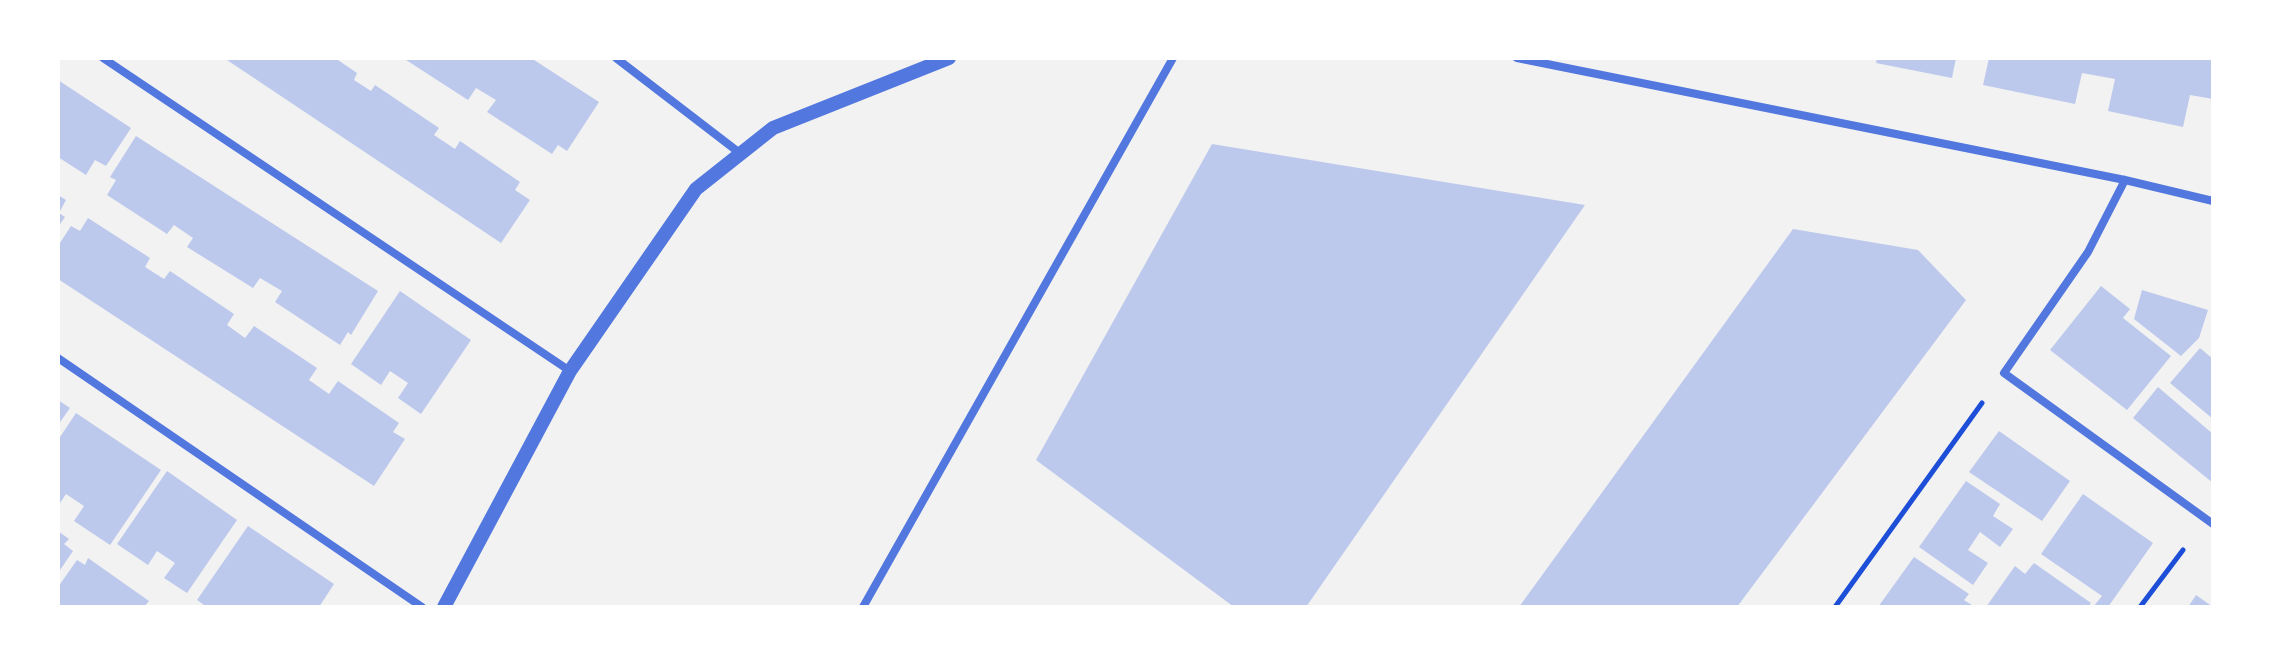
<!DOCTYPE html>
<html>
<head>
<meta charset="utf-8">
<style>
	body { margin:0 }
	#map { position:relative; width:2271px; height:665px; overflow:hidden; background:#f2f2f2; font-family:"Roboto Condensed",sans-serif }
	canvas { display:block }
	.frame { position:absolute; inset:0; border:60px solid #fff; pointer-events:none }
</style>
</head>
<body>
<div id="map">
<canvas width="2271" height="665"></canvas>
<div class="frame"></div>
</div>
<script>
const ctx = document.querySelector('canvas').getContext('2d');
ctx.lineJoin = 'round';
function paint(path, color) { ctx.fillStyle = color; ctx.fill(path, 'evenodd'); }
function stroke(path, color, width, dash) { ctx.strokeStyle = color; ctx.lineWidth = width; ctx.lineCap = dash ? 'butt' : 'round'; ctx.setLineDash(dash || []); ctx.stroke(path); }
paint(new Path2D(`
	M224,58H335L357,73L354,80L371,91L375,85L439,128L434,135L455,149L460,141L520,182L515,190L530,200L501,243Z
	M403,58H531L599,102L567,151L558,145L552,154L487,112L496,100L476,88L468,100Z
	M1877,58H1956L1952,78L1876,63Z
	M1989,58H2213V99L2190,95L2183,127L2108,111L2115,79L2082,73L2075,104L1983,85Z
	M58,80L131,128L106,166L95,160L86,175L58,157Z
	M136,136L378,291L351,335L348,332L340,345L275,302L282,291L260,278L253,288L187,247L193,238L174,225L167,234L107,195L116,180L110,177Z
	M1212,144L1585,205L1306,607H1234L1036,460Z
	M58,195L66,200L59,213L65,217L58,227Z
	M88,218L150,258L145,267L164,279L170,271L234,314L227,325L245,338L254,326L317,368L309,380L329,394L338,381L399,423L393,432L405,439L374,486L58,279V246L71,226L80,231Z
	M1793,229L1918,250L1966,300L1737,607H1519Z
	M2101,286L2130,309L2123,318L2171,356L2127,410L2050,350Z
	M2142,290L2208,310L2199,338L2181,356L2134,319Z
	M400,291L471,340L421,414L398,398L408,383L390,371L381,385L351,364Z
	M2200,348L2213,359V419L2170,383Z
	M2158,387L2213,434V483L2133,418Z
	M58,400L70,408L58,425Z
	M76,413L161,470L110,545L74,521L84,506L66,494L58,506V440Z
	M1999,431L2070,481L2042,521L1969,472Z
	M167,471L237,520L187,593L164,578L175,563L157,551L148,565L117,544Z
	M1966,481L2000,504L1993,516L2013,529L2000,547L1980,532L1968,550L1988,563L1973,585L1919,547Z
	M2083,494L2153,543L2108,607H2093L2102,596L2041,554Z
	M248,526L334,584L319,607H207L197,600Z
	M58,531L69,539L64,544L73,551L58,573Z
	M1914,557L1969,594L1964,600L1975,607H1878Z
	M88,558L149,601L144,607H58V587L77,560L85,565Z
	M2034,563L2091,603L2088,607H1986L2015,566L2025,574Z
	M2196,595L2213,607H2188Z`), '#bdc9ec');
stroke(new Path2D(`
	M1835,607L1982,403
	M2140,607L2183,550`), '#1d4ed8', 5);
stroke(new Path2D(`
	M103,58L570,371
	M616,58L741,154
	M1517,58L2125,180L2213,201
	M2125,180L2088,252L2004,373L2213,524
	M58,358L422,607
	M863,607L1173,58`), '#5277de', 8);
stroke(new Path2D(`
	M444,607L570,371L696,189L773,128L949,58`), '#5277de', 14);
</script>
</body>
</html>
